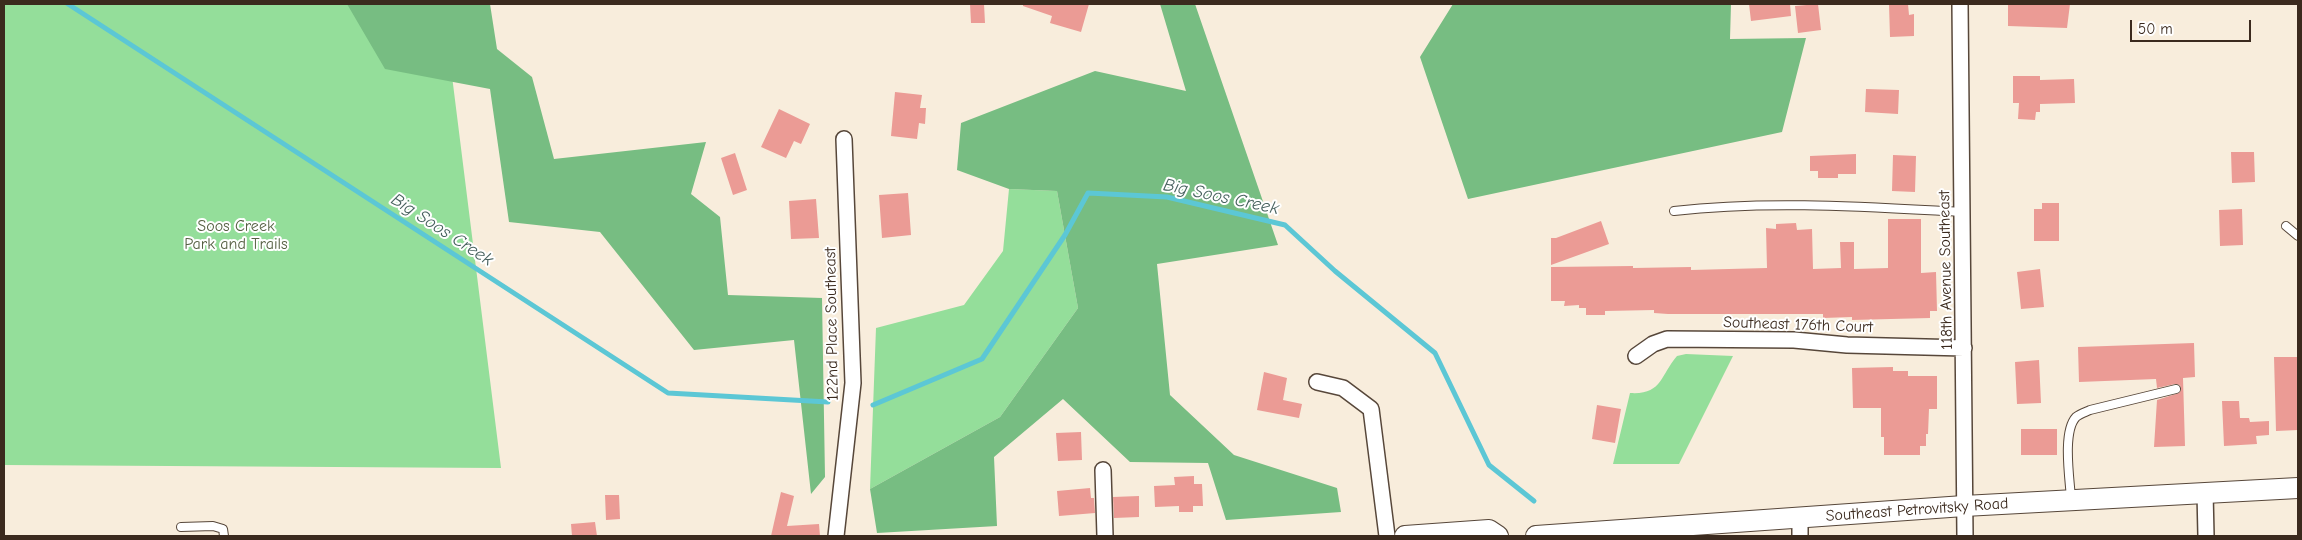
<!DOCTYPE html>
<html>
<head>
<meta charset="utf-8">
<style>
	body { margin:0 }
	#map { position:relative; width:2302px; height:540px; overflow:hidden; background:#f8eddc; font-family:"Comic Neue",sans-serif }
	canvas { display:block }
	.frame { position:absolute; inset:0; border:5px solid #3b2a1e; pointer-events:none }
	.scale { position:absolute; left:2130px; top:20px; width:121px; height:22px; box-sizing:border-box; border:2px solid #3b2a1e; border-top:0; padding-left:6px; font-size:15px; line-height:18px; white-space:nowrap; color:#3b2a1e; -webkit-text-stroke:4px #fff; paint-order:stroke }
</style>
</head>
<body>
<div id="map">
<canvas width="2302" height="540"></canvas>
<div class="frame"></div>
<div class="scale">50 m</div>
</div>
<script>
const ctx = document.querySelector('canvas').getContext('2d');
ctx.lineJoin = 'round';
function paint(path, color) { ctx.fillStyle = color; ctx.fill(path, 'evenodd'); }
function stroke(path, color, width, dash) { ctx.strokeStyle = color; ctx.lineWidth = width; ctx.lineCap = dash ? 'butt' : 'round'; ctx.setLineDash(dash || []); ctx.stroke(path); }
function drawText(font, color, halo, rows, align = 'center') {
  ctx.font = font + ' "Comic Neue",sans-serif'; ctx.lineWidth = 4; ctx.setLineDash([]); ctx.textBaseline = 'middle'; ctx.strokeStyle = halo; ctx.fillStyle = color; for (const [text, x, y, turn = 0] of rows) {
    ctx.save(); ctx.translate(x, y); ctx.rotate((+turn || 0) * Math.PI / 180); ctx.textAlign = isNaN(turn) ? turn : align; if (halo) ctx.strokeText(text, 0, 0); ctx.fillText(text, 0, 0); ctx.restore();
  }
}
paint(new Path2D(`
	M4,4H443L501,468L4,465Z
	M1009,189L1057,191L1078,308L1000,417L870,489L876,328L964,305L1003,251Z
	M1686,354L1733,356L1679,464H1613L1630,393C1662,395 1660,376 1677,356Z`), '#94de9a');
paint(new Path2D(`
	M347,4H490L497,49L532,77L554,159L706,142L691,194L720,217L728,295L822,298L825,477L811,494L794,340L694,350L600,232L509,222L490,89L385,69Z
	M1160,4H1195L1278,245L1157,264L1170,395L1234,455L1337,488L1341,512L1226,520L1208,463L1130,462L1063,399L994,457L997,526L877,533L870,489L1000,417L1078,308L1057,191L1009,189L957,170L961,123L1095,71L1186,91Z
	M1453,4H1731L1730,39L1806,38L1782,132L1468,199L1420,57Z`), '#77bd82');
stroke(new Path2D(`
	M68,4L668,393L828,402
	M873,405L982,359L1065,235L1088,193L1167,197L1285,225L1335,271L1435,353L1489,465L1534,501`), '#5cc7d5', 5);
paint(new Path2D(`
	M970,4H984L985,23H971Z
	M1023,4H1089L1081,32L1050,23L1052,16L1023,6Z
	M1749,4H1790L1791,16L1751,21Z
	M1818,4L1821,30L1798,33L1795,6Z
	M1889,4H1908L1909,15L1914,14V36L1890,37Z
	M2016,4H2070L2067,28L2008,26V5Z
	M2013,76H2040V80L2074,79L2075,103L2040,104V112H2036L2035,120L2018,119L2019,103H2013Z
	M1866,89L1899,90L1898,114L1865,112Z
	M895,92L922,95L920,108H926L925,124L919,123L917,139L891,136Z
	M779,109L810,124L801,144L794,141L786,158L761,147Z
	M2231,152H2254L2255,182L2232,183Z
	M735,153L747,190L733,195L721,158Z
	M1856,154V174H1838V178H1818V171H1810V156Z
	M1893,155L1916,156L1915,192L1892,191Z
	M908,193L911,235L882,238L879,195Z
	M816,199L819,238L791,239L789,201Z
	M2042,203H2059V241H2034V209H2042Z
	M2242,209L2243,245L2220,246L2219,210Z
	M1888,219H1921V273L1936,272L1937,311H1930V318L1852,320V317L1823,318V314H1668L1654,313V310L1605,311V315H1586V308H1579V305L1564,306L1565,301H1551V267L1633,266V268L1691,267V270L1767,268L1766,228L1776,229V224L1796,223L1797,230L1812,229L1813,269L1841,268L1840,242H1854V269L1888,268Z
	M1601,221L1609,244L1551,265V238H1556Z
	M2040,269L2044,307L2021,309L2017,272Z
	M2194,343L2195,377L2183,378L2185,446L2154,447L2157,400L2179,393L2181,390L2180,385L2175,384L2157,388L2156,379L2079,382L2078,347Z
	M2274,357H2298V430L2276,431Z
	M2039,360L2041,403L2017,404L2015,362Z
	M1893,367V371H1908V376H1937V409H1929L1928,434H1926V446H1920V455H1884V437H1881V408H1853L1852,368Z
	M1264,372L1287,378L1283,400L1302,404L1299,418L1257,410Z
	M2222,401H2239L2240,418H2249L2250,422L2269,421V435L2256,436L2257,444L2224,446Z
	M1597,405L1621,409L1615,443L1592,439Z
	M2021,429H2057V455H2021Z
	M1081,432L1082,460L1058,461L1056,433Z
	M1194,476V484H1202L1203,506H1193V512H1179V506L1155,507L1154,486L1175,485L1174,477Z
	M1090,488L1091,498H1094L1095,513L1059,516L1057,491Z
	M781,492L794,496L787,526L819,524L820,536H771Z
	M605,495H619L620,519L606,520Z
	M1139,496V517L1114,518L1113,497Z
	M595,522L597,536H572L571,524Z`), '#eb9b95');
const service = new Path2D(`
	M1674,211C1769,200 1867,207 1962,212
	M2286,226L2298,236
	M2071,499C2070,480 2062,432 2076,417C2080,414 2086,412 2090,410L2176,389
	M181,527L213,526L223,529L224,536`);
const minor = new Path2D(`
	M1960,4L1965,536
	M1636,356L1653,344L1667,339L1794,340L1847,345L1964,348
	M1317,382L1343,388L1371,409L1387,536
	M1103,470L1105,536
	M2205,492L2206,536
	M1800,518V536
	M836,536L853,383L844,139`);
const secondary = new Path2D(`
	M1405,536L1489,530L1498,536
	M1536,536L1964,506L2298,488`);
stroke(service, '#57473a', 10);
stroke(minor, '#57473a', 18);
stroke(secondary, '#57473a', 22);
stroke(service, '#fff', 8);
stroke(minor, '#fff', 15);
stroke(secondary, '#fff', 20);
drawText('16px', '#566043', '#fff', [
	["Soos Creek",236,226],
	["Park and Trails",236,244]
]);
drawText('16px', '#3b2a1e', '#fff', [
	["118th Avenue Southeast",1946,270,-91],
	["122nd Place Southeast",832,324,-91],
	["Southeast 176th Court",1798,325,2],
	["Southeast Petrovitsky Road",1917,510,-4]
]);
drawText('italic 18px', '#47615e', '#fff', [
	["Big Soos Creek",1221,197,12],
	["Big Soos Creek",442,230,33]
]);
</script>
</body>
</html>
